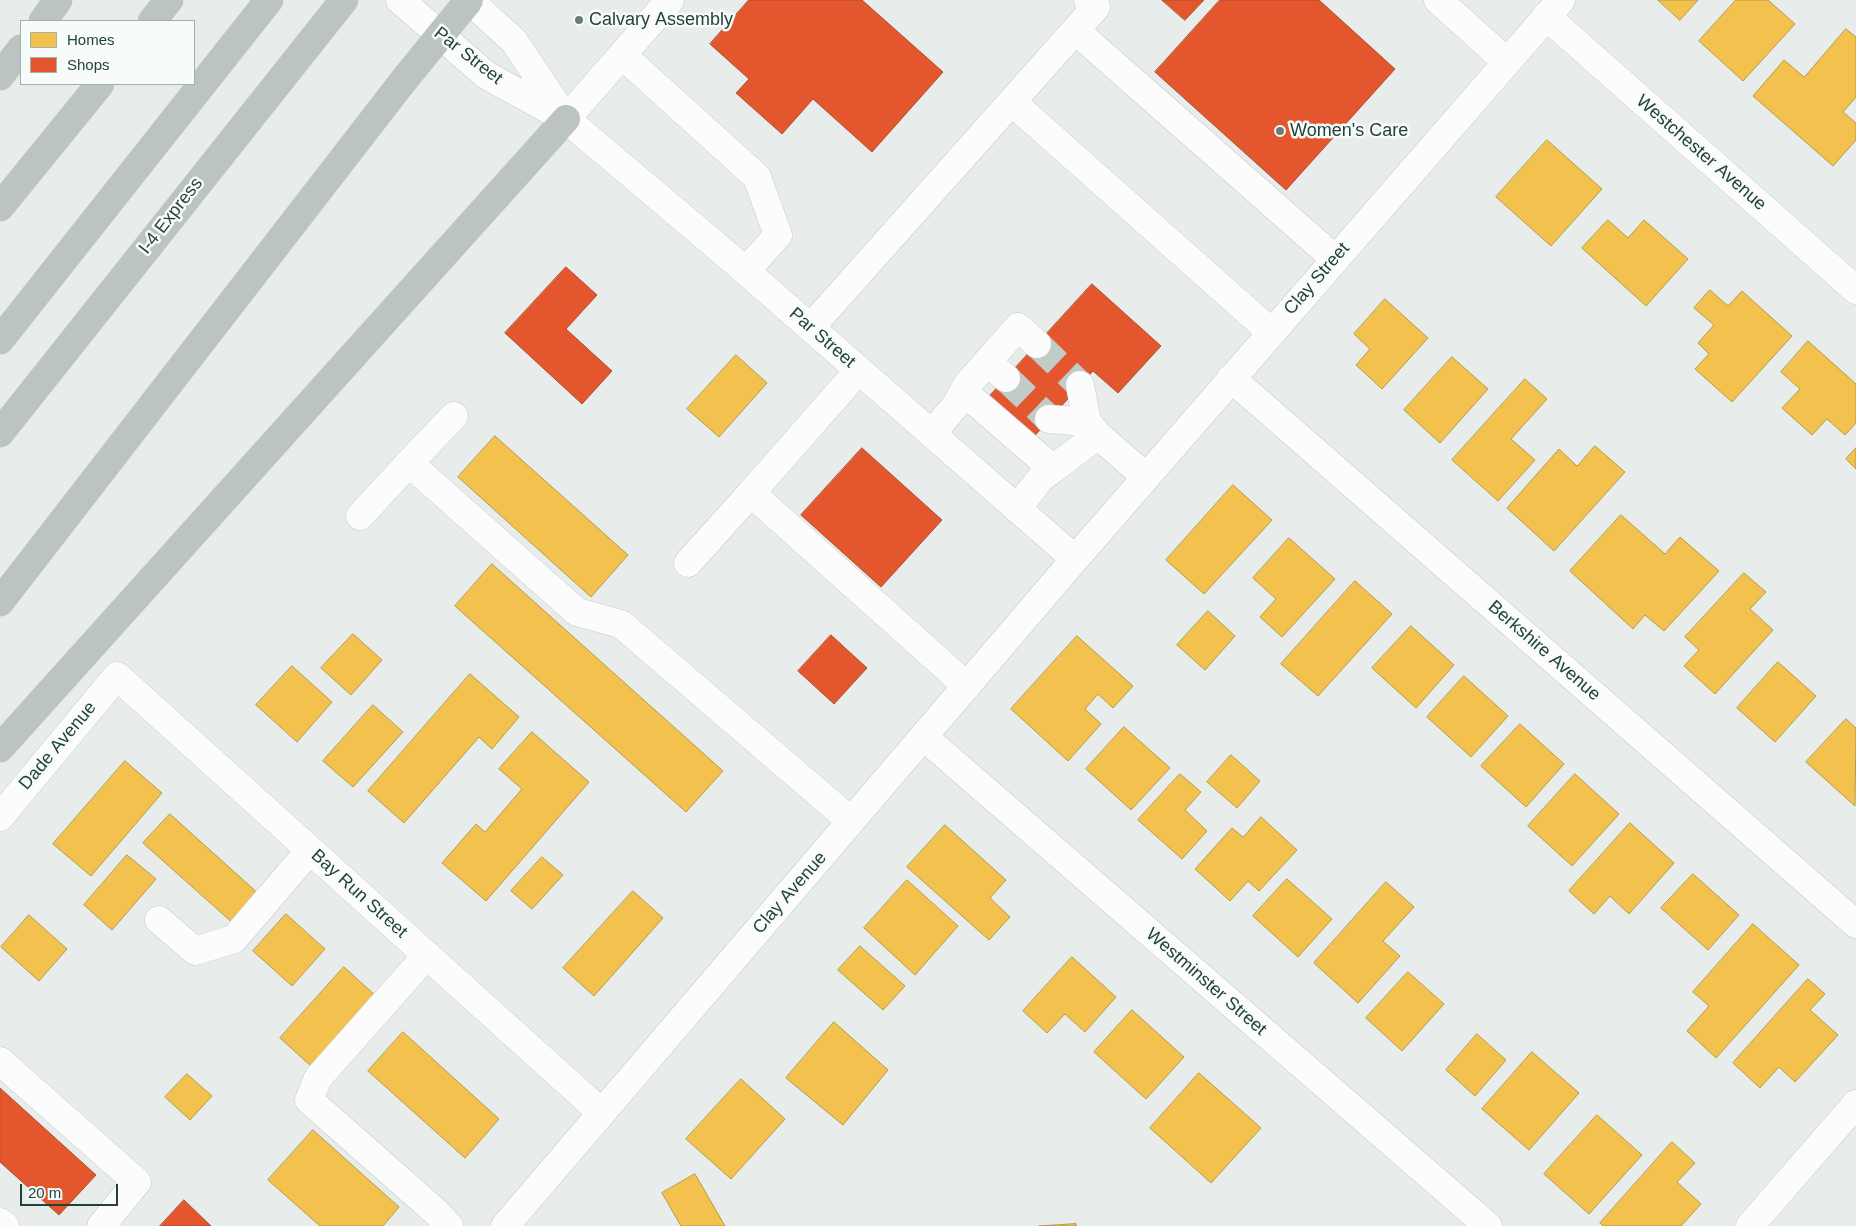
<!DOCTYPE html>
<html>
<head>
<meta charset="utf-8">
<style>
	body { margin:0 }
	#map { position:relative; width:1856px; height:1226px; overflow:hidden; background:#e8edeb; font-family:Arial,sans-serif }
	canvas { display:block }
	.legend { position:absolute; left:20px; top:20px; width:175px; height:65px; box-sizing:border-box; background:#f7fbf9; border:1px solid #a3b1ad; margin:0; padding:6px 9px; list-style:none; font-size:15px; color:#24423a }
	.legend li { display:flex; align-items:center; gap:10px; height:25px }
	.legend b { width:25px; border:1px solid #a3b1ad }
	.scale { position:absolute; left:20px; top:1184px; width:98px; height:22px; box-sizing:border-box; border:2px solid #24423a; border-top:0; padding-left:6px; font-size:15px; line-height:18px; white-space:nowrap; color:#24423a; -webkit-text-stroke:4px #f7fbf9; paint-order:stroke }
</style>
</head>
<body>
<div id="map">
<canvas width="1856" height="1226"></canvas>
<ul class="legend">
<li><b style="height:14px;background:#f2c14e"></b>Homes</li>
<li><b style="height:14px;background:#e4572e"></b>Shops</li>
</ul>
<div class="scale">20 m</div>
</div>
<script>
const ctx = document.querySelector('canvas').getContext('2d');
ctx.lineJoin = 'round';
function paint(path, color) { ctx.fillStyle = color; ctx.fill(path, 'evenodd'); }
function stroke(path, color, width, dash) { ctx.strokeStyle = color; ctx.lineWidth = width; ctx.lineCap = dash ? 'butt' : 'round'; ctx.setLineDash(dash || []); ctx.stroke(path); }
function drawText(font, color, halo, rows, align = 'center') {
  ctx.font = font + ' Arial,sans-serif'; ctx.lineWidth = 5; ctx.setLineDash([]); ctx.textBaseline = 'middle'; ctx.strokeStyle = halo; ctx.fillStyle = color; for (const [text, x, y, turn = 0] of rows) {
    ctx.save(); ctx.translate(x, y); ctx.rotate((+turn || 0) * Math.PI / 180); ctx.textAlign = isNaN(turn) ? turn : align; if (halo) ctx.strokeText(text, 0, 0); ctx.fillText(text, 0, 0); ctx.restore();
  }
}
const homes = new Path2D(`
	M1658,0H1698L1680,20Z
	M1736,0H1768L1795,24L1743,81L1699,41Z
	M1846,29L1856,37V97L1843,112L1856,123V140L1833,166L1753,96L1784,60L1804,77Z
	M1547,140L1602,189L1551,246L1496,197Z
	M1608,220L1628,238L1644,220L1688,259L1646,306L1582,248Z
	M1710,290L1728,306L1742,291L1792,336L1732,402L1695,369L1709,354L1698,343L1714,325L1694,308Z
	M1385,299L1428,338L1382,389L1356,365L1370,349L1354,334Z
	M1808,341L1856,384V423L1845,435L1827,419L1812,435L1782,408L1800,389L1781,372Z
	M736,355L767,383L719,437L687,409Z
	M1452,357L1488,389L1440,443L1404,410Z
	M1525,379L1547,399L1511,439L1535,460L1498,501L1452,460Z
	M495,436L628,555L591,597L458,477Z
	M1595,446L1625,472L1554,551L1507,508L1559,449L1577,466Z
	M1856,448V469L1846,459Z
	M1233,485L1272,520L1204,594L1166,560Z
	M1621,515L1665,554L1680,537L1719,571L1664,631L1645,615L1633,629L1570,571Z
	M1289,538L1335,579L1282,637L1260,617L1276,599L1253,578Z
	M492,564L723,771L686,812L455,606Z
	M1744,573L1766,592L1750,609L1773,630L1715,694L1684,666L1699,650L1685,637Z
	M1355,581L1392,614L1318,696L1281,664Z
	M1208,611L1235,636L1205,670L1177,645Z
	M1411,626L1454,665L1416,708L1372,668Z
	M353,634L382,660L351,695L321,668Z
	M1077,636L1133,686L1113,708L1098,694L1085,709L1101,724L1068,761L1011,709Z
	M1778,662L1816,696L1775,742L1737,708Z
	M292,666L332,702L297,742L256,705Z
	M470,674L519,717L492,749L479,737L404,823L368,791Z
	M1464,676L1508,716L1471,757L1427,717Z
	M373,705L403,732L353,787L323,761Z
	M1846,719L1856,728L1855,806L1806,762Z
	M1520,724L1564,764L1526,807L1481,766Z
	M1124,727L1170,768L1131,810L1086,769Z
	M532,732L589,782L486,901L442,863L476,824L485,832L522,789L499,769Z
	M1231,755L1260,781L1237,808L1207,782Z
	M125,761L162,793L91,876L53,844Z
	M1180,774L1201,792L1185,810L1207,831L1182,859L1138,820Z
	M1575,774L1619,814L1572,866L1528,826Z
	M170,814L261,896L235,925L143,843Z
	M1261,817L1297,850L1259,891L1248,881L1230,901L1195,869L1232,828L1243,837Z
	M1630,823L1674,863L1629,914L1610,896L1594,914L1569,891Z
	M945,825L1006,880L990,898L1010,917L989,940L907,867Z
	M127,855L156,879L112,930L84,905Z
	M542,857L563,875L532,909L511,891Z
	M1693,874L1739,915L1708,950L1661,908Z
	M1287,879L1332,919L1298,957L1253,916Z
	M907,880L958,926L915,975L864,928Z
	M1386,882L1414,907L1383,941L1400,956L1358,1003L1314,963Z
	M633,891L663,918L594,996L563,968Z
	M286,914L325,949L292,986L253,951Z
	M29,915L67,949L39,981L1,947Z
	M1753,924L1799,965L1716,1058L1687,1031L1709,1006L1693,992Z
	M860,946L905,986L883,1010L838,970Z
	M1072,957L1116,997L1085,1032L1065,1014L1047,1033L1023,1011Z
	M344,967L377,997L313,1068L280,1038Z
	M1408,972L1444,1004L1402,1051L1366,1018Z
	M1808,979L1825,994L1810,1010L1838,1035L1795,1082L1779,1067L1760,1088L1733,1063Z
	M1132,1010L1184,1057L1146,1099L1094,1052Z
	M834,1022L888,1070L843,1125L786,1078Z
	M403,1032L499,1119L465,1158L368,1071Z
	M1477,1034L1506,1060L1475,1096L1446,1070Z
	M1532,1052L1579,1093L1529,1150L1482,1109Z
	M1199,1073L1261,1128L1211,1183L1150,1128Z
	M187,1074L212,1096L190,1120L165,1097Z
	M741,1079L785,1119L731,1179L686,1139Z
	M1597,1115L1642,1155L1589,1214L1544,1174Z
	M313,1130L399,1207L383,1226H320L268,1180Z
	M1672,1142L1695,1163L1677,1182L1701,1204L1681,1226H1603L1600,1223Z
	M695,1174L725,1226H681L662,1193Z
	M1076,1224V1226H1039Z`);
paint(homes, '#f2c14e');
stroke(homes, '#b49b48', 1);
const shops = new Path2D(`
	M749,0H862L943,72L872,152L813,99L782,134L736,93L749,79L710,44Z
	M1162,0H1204L1185,20Z
	M1220,0H1319L1395,69L1286,190L1155,72Z
	M566,267L597,295L566,329L612,371L582,404L505,333Z
	M1092,284L1161,346L1118,393L1093,371L1030,441L986,400Z
	M862,448L942,520L881,587L801,515Z
	M831,635L867,668L834,704L798,671Z
	M0,1088L96,1175L59,1215L0,1162Z
	M184,1200L211,1226H160Z`);
paint(shops, '#e4572e');
stroke(shops, '#aa5132', 1);
stroke(new Path2D(`
	M1037,344L1080,385
	M1006,378L1049,419`), '#c1cbc8', 28, [28, 14]);
const minor = new Path2D(`
	M400,0L486,75L566,119L733,260L1075,559
	M469,0L514,41L564,116
	M1438,0L1507,62
	M1546,16L1856,290
	M1076,31L1335,259
	M622,55L757,177L778,235L746,271
	M1012,102L1271,332
	M566,119L670,0
	M811,327L1096,7L1088,0
	M987,362L1006,378
	M859,370L751,493L967,686
	M1231,378L1856,924
	M1080,385L1087,422L1098,435L1146,477
	M964,392L1053,469L1098,435
	M1049,419L1087,422
	M932,433L956,405L967,385L1018,327L1037,344
	M409,463L454,416
	M1017,509L1040,479L1053,469
	M360,516L409,463L577,612L621,624L851,821
	M688,563L751,493
	M924,737L1488,1226
	M0,817L117,676L602,1113
	M159,920L195,951L234,939L310,850
	M427,955L318,1078L309,1100L436,1212L449,1226
	M0,1061L137,1182L101,1226
	M0,1222L5,1226
	M505,1226L1075,559L1561,0
	M1750,1226L1856,1104`);
const highway = new Path2D(`
	M43,21L58,0
	M152,21L169,0
	M0,76L21,49
	M0,207L100,84
	M0,340L269,0
	M0,433L344,0
	M0,602L404,80
	M0,748L566,119`);
stroke(minor, '#c5cac8', 29);
stroke(highway, '#c3ccc9', 29);
stroke(minor, '#fcfcfc', 28);
stroke(highway, '#bcc4c2', 28);
const highwayBridge = new Path2D(`
	M404,80L469,0`);
stroke(highwayBridge, '#c3ccc9', 29, []);
stroke(highwayBridge, '#bcc4c2', 28);
for (const [x, y, r, color] of [
	[579,20,5,"#697e78"],
	[1280,131,5,"#697e78"]
]) { const dot = new Path2D(); dot.arc(x, y, r, 0, 2 * Math.PI); ctx.fillStyle = color; ctx.fill(dot); stroke(dot, '#f7fbf9', 2); }
drawText('18px', '#24423a', '#f7fbf9', [
	["Calvary Assembly",589,20],
	["Women's Care",1290,131]
], 'left');
drawText('18px', '#24423a', '#f7fbf9', [
	["Par Street",468,56,38],
	["Westchester Avenue",1701,153,41],
	["I-4 Express",171,216,-52],
	["Clay Street",1317,279,-49],
	["Par Street",822,338,41],
	["Berkshire Avenue",1544,651,41],
	["Dade Avenue",58,746,-50],
	["Clay Avenue",790,893,-49],
	["Bay Run Street",359,894,42],
	["Westminster Street",1206,982,41]
]);
</script>
</body>
</html>
